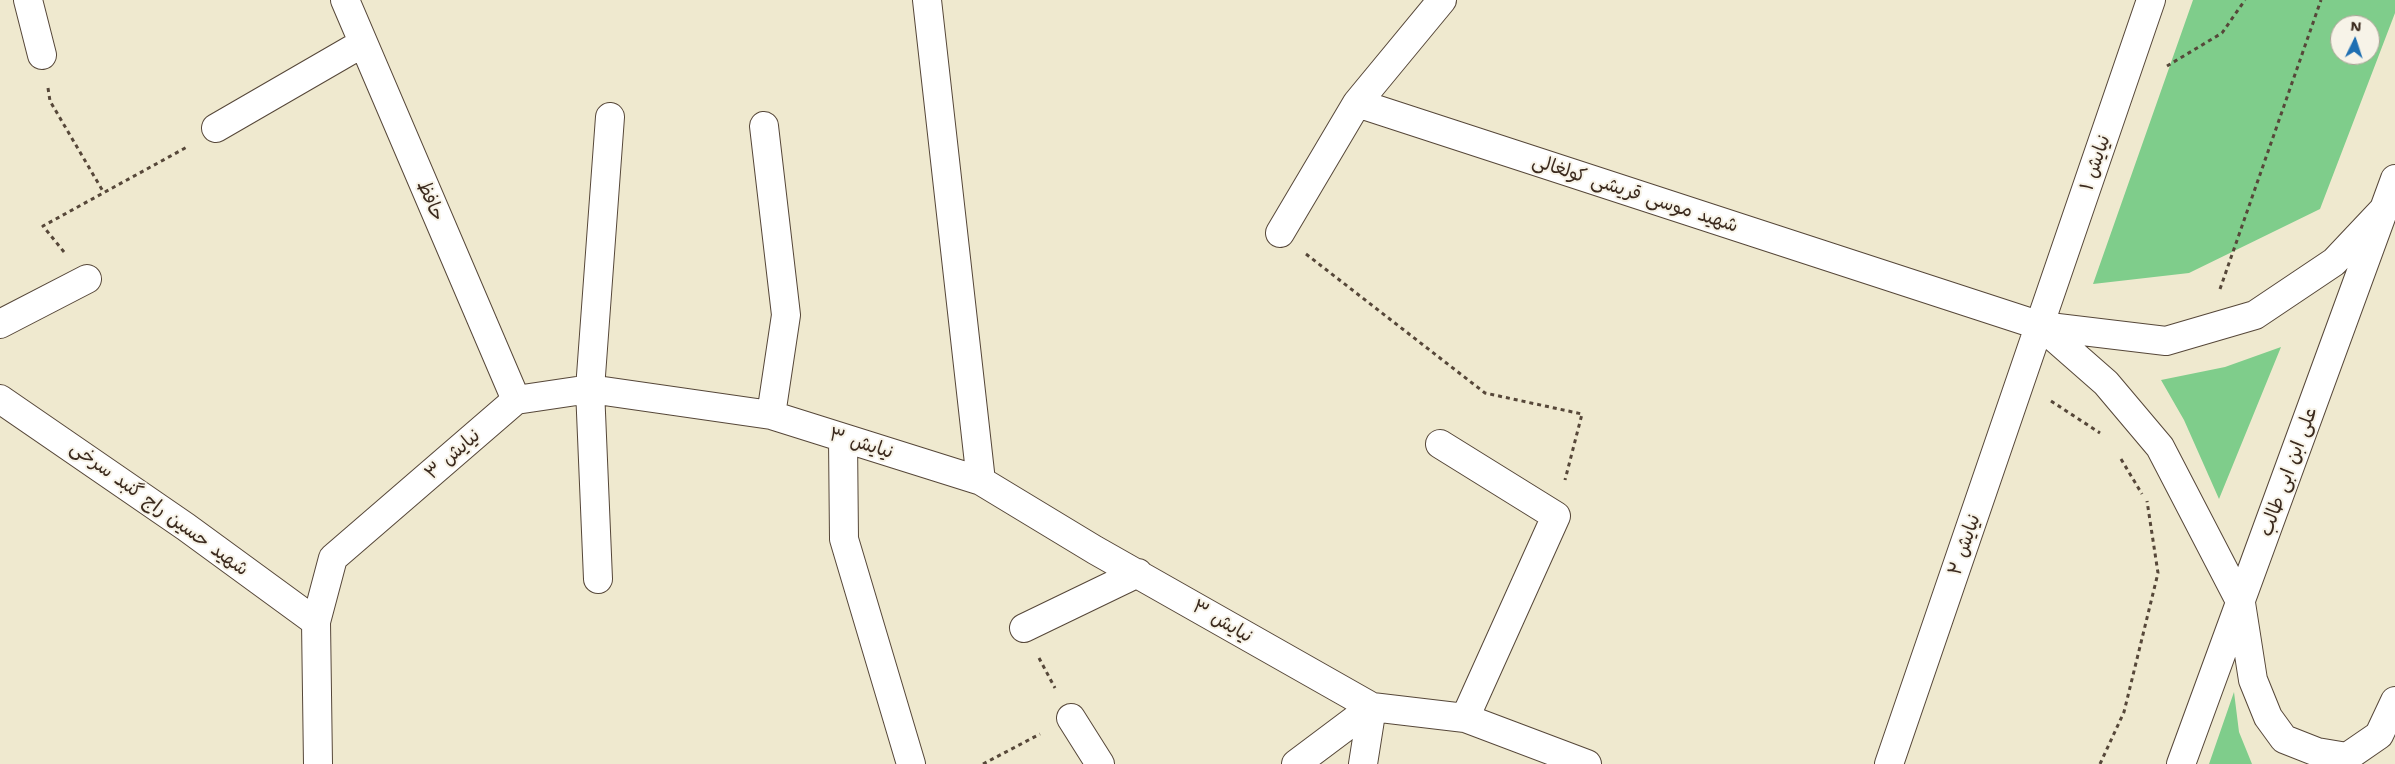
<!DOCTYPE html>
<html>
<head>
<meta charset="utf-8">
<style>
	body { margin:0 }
	#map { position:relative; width:2395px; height:764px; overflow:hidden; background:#efe9cf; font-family:"Shantell Sans",sans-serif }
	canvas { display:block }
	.north { position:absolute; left:2330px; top:15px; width:50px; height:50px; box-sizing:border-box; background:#f7f3e8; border:1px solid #aca397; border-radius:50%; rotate:4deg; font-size:14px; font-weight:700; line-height:20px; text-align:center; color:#3b2a1e }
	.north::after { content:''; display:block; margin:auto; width:18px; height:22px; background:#1f6fb2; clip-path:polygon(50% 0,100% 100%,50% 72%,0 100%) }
</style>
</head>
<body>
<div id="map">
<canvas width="2395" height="764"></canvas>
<div class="north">N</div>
</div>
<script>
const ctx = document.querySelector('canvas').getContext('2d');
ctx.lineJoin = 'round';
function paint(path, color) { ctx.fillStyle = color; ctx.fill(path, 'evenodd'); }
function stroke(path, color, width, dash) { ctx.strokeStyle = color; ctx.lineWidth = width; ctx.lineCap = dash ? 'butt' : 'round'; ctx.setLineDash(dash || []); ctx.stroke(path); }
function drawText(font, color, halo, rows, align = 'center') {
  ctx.font = font + ' "Shantell Sans","Playpen Sans Arabic",sans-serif'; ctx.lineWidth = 4; ctx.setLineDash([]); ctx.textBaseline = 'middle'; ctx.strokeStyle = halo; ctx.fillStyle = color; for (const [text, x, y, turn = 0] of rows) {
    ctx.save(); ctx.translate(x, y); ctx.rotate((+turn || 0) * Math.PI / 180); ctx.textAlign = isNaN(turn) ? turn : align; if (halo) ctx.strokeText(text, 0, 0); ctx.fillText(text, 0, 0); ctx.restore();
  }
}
paint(new Path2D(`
	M2193,0H2395V13L2320,209L2189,273L2093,284ZM2340,25H2370V55H2340Z
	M2281,347L2219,499L2184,420L2161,380L2225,367Z
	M2234,692L2239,732L2252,764H2209Z`), '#7fcd8b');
const street = new Path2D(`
	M28,0L42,55
	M345,0L516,400
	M927,0L981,481
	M1442,0L1357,103L2041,326
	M764,126L786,315L771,415
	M216,128L363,43
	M1280,233L1357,103
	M0,324L87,279
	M0,399L186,527L316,622
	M843,439L844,539L911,764
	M1440,444L1556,516L1465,718
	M598,579L590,389L610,117
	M1024,628L1138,573
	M1071,718L1100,764
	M318,764L316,622L333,558L516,400L590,389L771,415L981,481L1095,550L1372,707L1465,718L1587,764
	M1296,764L1372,707
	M1363,764L1372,707
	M1889,764L2151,0`);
const primary = new Path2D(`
	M2384,209L2334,262L2255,315L2166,341L2041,326L2106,383L2160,447L2241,603L2253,680L2268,717L2284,739L2317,752L2347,757L2379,735L2395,701
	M2181,764L2395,179`);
stroke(street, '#564739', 30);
stroke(primary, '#564739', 30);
stroke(new Path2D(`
	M2167,66L2222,33L2245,0
	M48,88L50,101L104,193
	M64,252L43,226L187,147
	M1306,254L1485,393L1582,414L1565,480
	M2220,289L2321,0
	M2051,401L2100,433
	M2121,459L2142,494
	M1039,658L1055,688
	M983,764L1040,734
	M2100,764L2124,712L2158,573L2147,501`), '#564739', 3, [4, 4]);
stroke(street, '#fff', 28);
stroke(primary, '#fff', 28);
drawText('19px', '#3b2a1e', '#f7f3e8', [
	["نیایش ۱",2096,163,-71],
	["شهید موسی قریشی کولغالی",1635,194,18],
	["حافظ",430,201,67],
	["نیایش ۳",861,444,17],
	["نیایش ۳",453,455,-41],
	["علی ابن ابی طالب",2289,472,-70],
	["شهید حسین راج گنبد سرخی",159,509,36],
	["نیایش ۲",1965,545,-71],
	["نیایش ۳",1222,622,30]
]);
</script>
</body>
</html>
